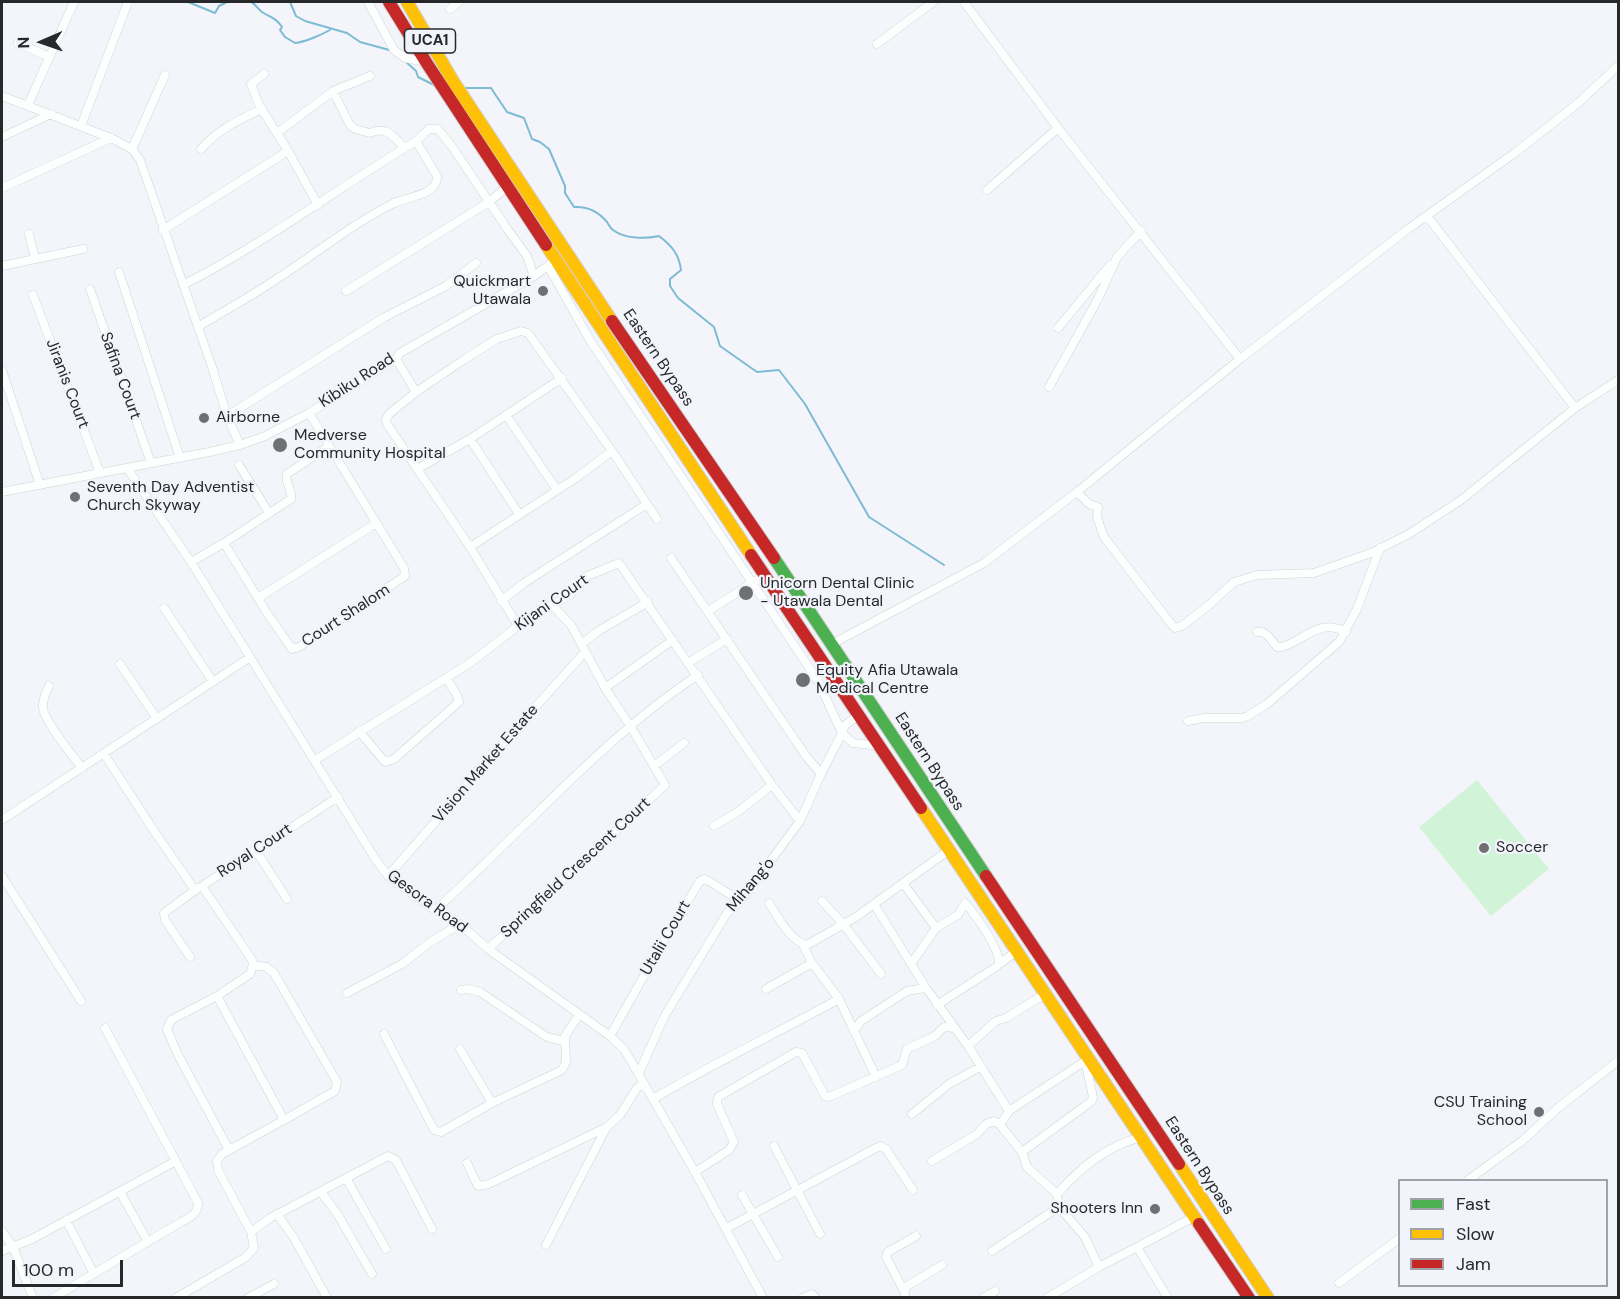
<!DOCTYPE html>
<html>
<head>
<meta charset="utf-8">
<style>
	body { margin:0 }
	#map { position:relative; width:1620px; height:1299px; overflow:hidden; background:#f4f5fa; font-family:"DM Sans",sans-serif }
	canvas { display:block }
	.frame { position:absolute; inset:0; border:3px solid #27282a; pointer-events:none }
	.legend { position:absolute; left:1398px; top:1179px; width:210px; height:108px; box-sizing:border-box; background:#f2f4fc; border:2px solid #a1a2a8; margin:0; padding:8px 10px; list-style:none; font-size:18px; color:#27282a }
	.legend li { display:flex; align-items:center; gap:12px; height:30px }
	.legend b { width:30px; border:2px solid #a1a2a8 }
	.north { position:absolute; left:12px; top:12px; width:60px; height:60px; -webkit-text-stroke:4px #f2f4fc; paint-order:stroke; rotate:268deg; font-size:16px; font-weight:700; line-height:24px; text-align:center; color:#27282a }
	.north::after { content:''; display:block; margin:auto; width:21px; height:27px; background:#27282a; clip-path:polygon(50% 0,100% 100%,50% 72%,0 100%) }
	.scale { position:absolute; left:12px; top:1260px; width:111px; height:27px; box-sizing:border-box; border:3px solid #27282a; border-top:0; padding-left:8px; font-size:18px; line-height:21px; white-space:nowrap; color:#27282a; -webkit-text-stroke:4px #f2f4fc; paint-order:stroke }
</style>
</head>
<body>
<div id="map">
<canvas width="1620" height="1299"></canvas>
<div class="frame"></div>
<ul class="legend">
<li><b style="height:8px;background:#4caf50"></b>Fast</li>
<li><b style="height:8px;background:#ffc107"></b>Slow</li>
<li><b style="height:8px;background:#c62828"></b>Jam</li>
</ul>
<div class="north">N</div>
<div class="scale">100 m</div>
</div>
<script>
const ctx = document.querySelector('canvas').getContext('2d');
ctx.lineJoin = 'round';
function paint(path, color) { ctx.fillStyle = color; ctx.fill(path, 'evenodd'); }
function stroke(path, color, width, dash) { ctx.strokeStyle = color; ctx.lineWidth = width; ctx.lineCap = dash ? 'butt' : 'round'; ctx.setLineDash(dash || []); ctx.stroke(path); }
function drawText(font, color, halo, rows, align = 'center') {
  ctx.font = font + ' "DM Sans",sans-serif'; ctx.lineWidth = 4.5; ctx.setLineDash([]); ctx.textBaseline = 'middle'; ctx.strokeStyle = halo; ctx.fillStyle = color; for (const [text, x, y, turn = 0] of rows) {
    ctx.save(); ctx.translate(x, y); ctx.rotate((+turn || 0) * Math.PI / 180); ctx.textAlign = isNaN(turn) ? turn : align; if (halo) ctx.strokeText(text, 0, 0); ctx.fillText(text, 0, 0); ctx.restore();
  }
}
paint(new Path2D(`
	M1477,780L1549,869L1491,916L1419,827Z`), '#d1f3d8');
stroke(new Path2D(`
	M188,2L215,13L219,6L227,2
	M251,2C255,4 258,9 262,12C271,18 275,17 282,27L280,30L285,37L295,43C305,42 321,35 330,30
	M290,2L296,16L305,21L347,33L360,42L393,51
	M404,60L416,71L418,77L436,86
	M464,88H491L507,112L524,118L532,139L540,142L549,149L565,186V193L574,207C588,206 598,211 607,222C609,225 610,228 613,230C625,239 645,239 659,236C672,246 679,254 681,270L670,279V286L678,298L714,327L720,346L757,372L779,370L805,404L869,517L944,565`), '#7dbbd4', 2);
const street = new Path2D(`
	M368,2L394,50L405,58L426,62
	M964,2L1058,128L1240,359
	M450,9L459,2
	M18,43L49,57
	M877,44L933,2
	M264,74L251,84L259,105L287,149L318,205
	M333,91L350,125L355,129L370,133C387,125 393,137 405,148
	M2,96L111,138L132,149L140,160L213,370L227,416L240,445
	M28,105L74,2
	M81,126L128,2
	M277,133L333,91L370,76
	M2,137L51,114
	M132,149L165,75
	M201,149C218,129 239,120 262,109
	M2,188L111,138
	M987,190L1058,128
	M1427,216L1575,408
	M163,230L288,151
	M29,234L35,258
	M2,266L83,249
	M548,266L591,342L818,681L842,733
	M119,272L180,458
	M183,285C265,243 338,188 416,141L429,129H438L453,148L508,230L527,256L534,276
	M90,289L151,463
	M346,291L489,202L508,186
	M33,295L100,473
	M198,327C225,310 254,295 281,276C318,252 354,223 394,203C407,197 438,195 437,176L416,141
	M1058,328L1110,265
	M396,359L416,392
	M2,370L40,485
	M1049,387L1098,299L1117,257L1141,231
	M506,415L557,490
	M227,416L383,318L446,286L476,263
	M470,439L519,514
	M239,465L269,513
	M127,468L191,562L376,860L388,876L435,910L460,924L488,949L610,1036L624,1049L695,1172L763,1298
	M417,469L470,439L562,378
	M2,492L209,452L240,445L265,436L309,413L396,359L400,353L534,276L556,260
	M1077,492L1089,504L1098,507L1097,517L1104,537L1172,625L1175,628L1182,626L1209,605L1234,582L1257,575L1314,573L1371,553L1409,534L1461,500L1575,408L1618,380
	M224,543L267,613L292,649L299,647L405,576L404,568L309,413
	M470,547L576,478L612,451
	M671,558L806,756L821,774
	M191,562L224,543L291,499C293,489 284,483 287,474L329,446
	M258,598L375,524
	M501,601L524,583L647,504
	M164,608L213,682
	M708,611L765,575
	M518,626L470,547L387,424L386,420L389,414L416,392L465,359L497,339L521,331L528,333L612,451L657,519
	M1257,632C1266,630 1271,640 1277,647H1282C1307,639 1318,618 1346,632
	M581,644L600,630L648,602
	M830,645L984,563L1077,492L1240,359L1408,229L1516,152L1577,104L1618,66
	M688,663L727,639
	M120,664L157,719
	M49,686C46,692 42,701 43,708C44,721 73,756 82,768
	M605,688L673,640
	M1188,721L1204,718H1242L1248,716L1267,704L1339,642L1357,609L1380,548
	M359,731L385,762L394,759L459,702L457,695L446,678
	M842,733L845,725L859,715
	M104,754L156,834L195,890
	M315,760L470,663L518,626L571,594L585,577L619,563L772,785L800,821
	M654,766L684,743
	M2,820L249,658
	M714,826L739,811L772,785
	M255,849L287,899
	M2,876L81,1001
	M388,876L443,813L476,773L584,653
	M903,883L936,928
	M822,901L844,925L881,974
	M769,903C778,917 790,941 807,945L856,917L949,850
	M874,904L926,988L968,1046L1009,1111
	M435,910C523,832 600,740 698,675
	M803,945L812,963L839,999L876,1077
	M488,949L665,785L631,727L605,688L571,625L552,605
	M190,957L165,920L164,913L198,888
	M911,964L936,928L958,915L965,903C975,914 1000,949 999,964L996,967L937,1005
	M999,964L1017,951
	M253,965L266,967L274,973L337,1082L335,1091L284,1120
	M766,989L812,963
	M461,990L468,989L480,992L547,1037L564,1041
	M347,993L402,964L429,943L460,924
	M854,1031L861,1021L907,991L926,988
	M384,1034L434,1130L441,1132L492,1103L562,1070L566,1062L565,1036L579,1015
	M610,1036L667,935L700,881L705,879L709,881L740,901
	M968,1046L996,1021L1006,1018L1045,994
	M460,1049L492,1103
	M639,1073L664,1017L727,913L744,897L800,821L821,774L842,733L853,743L880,746
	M653,1099C714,1063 777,1033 839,999
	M912,1114L949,1084L980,1067
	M1000,1125L1022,1152L1027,1167L1057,1194L1059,1207L1085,1237L1099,1267
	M774,1146L820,1234
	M229,1150L177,1053L167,1029L171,1020L217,996L250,974L253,965L252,960L202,886L338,797
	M1022,1152L1092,1101L1093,1097L1085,1061
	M932,1161L977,1134L986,1124L994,1121L1000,1125L1009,1111L1085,1061L1091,1063
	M467,1163L478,1186L489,1184L607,1127L620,1115L637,1088L644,1083
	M695,1172L729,1150L734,1142L717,1104L718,1097L796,1052L802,1053L825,1096L829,1097L902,1065L907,1049L935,1036L944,1027L954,1028
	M346,1178L386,1249
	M1468,1180L1522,1141L1559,1107L1618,1061
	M120,1192L148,1242
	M321,1192L338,1215L372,1274
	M1057,1194C1080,1168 1107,1145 1142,1137
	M742,1195L778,1257
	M277,1214L294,1238L326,1296
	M66,1220L94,1274
	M727,1228L876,1148L881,1146L886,1149L913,1190
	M2,1231L13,1247L33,1298
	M251,1232L270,1218L388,1156L396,1160L432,1229
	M546,1245L606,1128
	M1137,1247L1168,1298
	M2,1251L32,1239L176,1161
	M992,1251L1059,1207
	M1339,1283L1400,1238
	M904,1291L886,1257L888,1252L916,1236
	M53,1298L181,1222C190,1217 198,1214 198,1203L105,1028
	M176,1298L246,1257L254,1248L251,1232L218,1170L217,1161L222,1154L284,1120L217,996
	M248,1298L274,1284
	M802,1298L812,1294L816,1298
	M906,1298L904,1291L907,1286L942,1265
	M983,1298L995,1291
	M1047,1298L1099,1267L1194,1217`);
const fast = new Path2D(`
	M774,558L986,876`);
const slow = new Path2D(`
	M407,2L453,81L612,321
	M546,245L751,555
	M921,808L1199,1224
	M1179,1164L1268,1298`);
const jam = new Path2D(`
	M389,2L426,62L546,245
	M612,321L774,558
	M751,555L921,808
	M986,876L1179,1164
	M1199,1224L1249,1298`);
stroke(street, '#d1d2d5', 9);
stroke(fast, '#d1d2d5', 14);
stroke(slow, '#d1d2d5', 14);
stroke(jam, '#d1d2d5', 14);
stroke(street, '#fdfefe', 8);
stroke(fast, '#4caf50', 12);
stroke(slow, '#ffc107', 12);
stroke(jam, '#c62828', 12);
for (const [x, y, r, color] of [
	[543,291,6,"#6f7073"],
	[204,418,6,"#6f7073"],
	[280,445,8,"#6f7073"],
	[75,497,6,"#6f7073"],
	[746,593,8,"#6f7073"],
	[803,680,8,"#6f7073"],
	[1484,848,6,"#6f7073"],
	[1539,1112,6,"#6f7073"],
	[1155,1209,6,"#6f7073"]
]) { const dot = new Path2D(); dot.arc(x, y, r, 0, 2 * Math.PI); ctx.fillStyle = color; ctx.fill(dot); stroke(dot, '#f2f4fc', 2); }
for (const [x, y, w] of [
	[430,41,51]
]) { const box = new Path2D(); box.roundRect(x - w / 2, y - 12, w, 24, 4.5); ctx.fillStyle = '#f2f4fc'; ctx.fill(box); stroke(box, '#27282a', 1.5); }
drawText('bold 15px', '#27282a', null, [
	["UCA1",430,41]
]);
drawText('16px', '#27282a', '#f2f4fc', [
	["Quickmart",531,282,"right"],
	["Utawala",531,300,"right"],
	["Airborne",216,418],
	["Medverse",294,436],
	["Community Hospital",294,454],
	["Seventh Day Adventist",87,488],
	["Church Skyway",87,506],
	["Unicorn Dental Clinic",760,584],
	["- Utawala Dental",760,602],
	["Equity Afia Utawala",816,671],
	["Medical Centre",816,689],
	["Soccer",1496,848],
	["CSU Training",1527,1103,"right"],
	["School",1527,1121,"right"],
	["Shooters Inn",1143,1209,"right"]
], 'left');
drawText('16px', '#27282a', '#f2f4fc', [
	["Eastern Bypass",658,358,56],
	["Safina Court",120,376,70],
	["Kibiku Road",357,381,-33],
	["Jiranis Court",67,384,69],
	["Kijani Court",552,603,-35],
	["Court Shalom",346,616,-33],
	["Eastern Bypass",929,762,57],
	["Vision Market Estate",486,764,-49],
	["Royal Court",255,851,-33],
	["Springfield Crescent Court",576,868,-43],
	["Mihang'o",751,885,-50],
	["Gesora Road",427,902,36],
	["Utalii Court",666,938,-60],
	["Eastern Bypass",1199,1166,57]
]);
</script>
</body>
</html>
